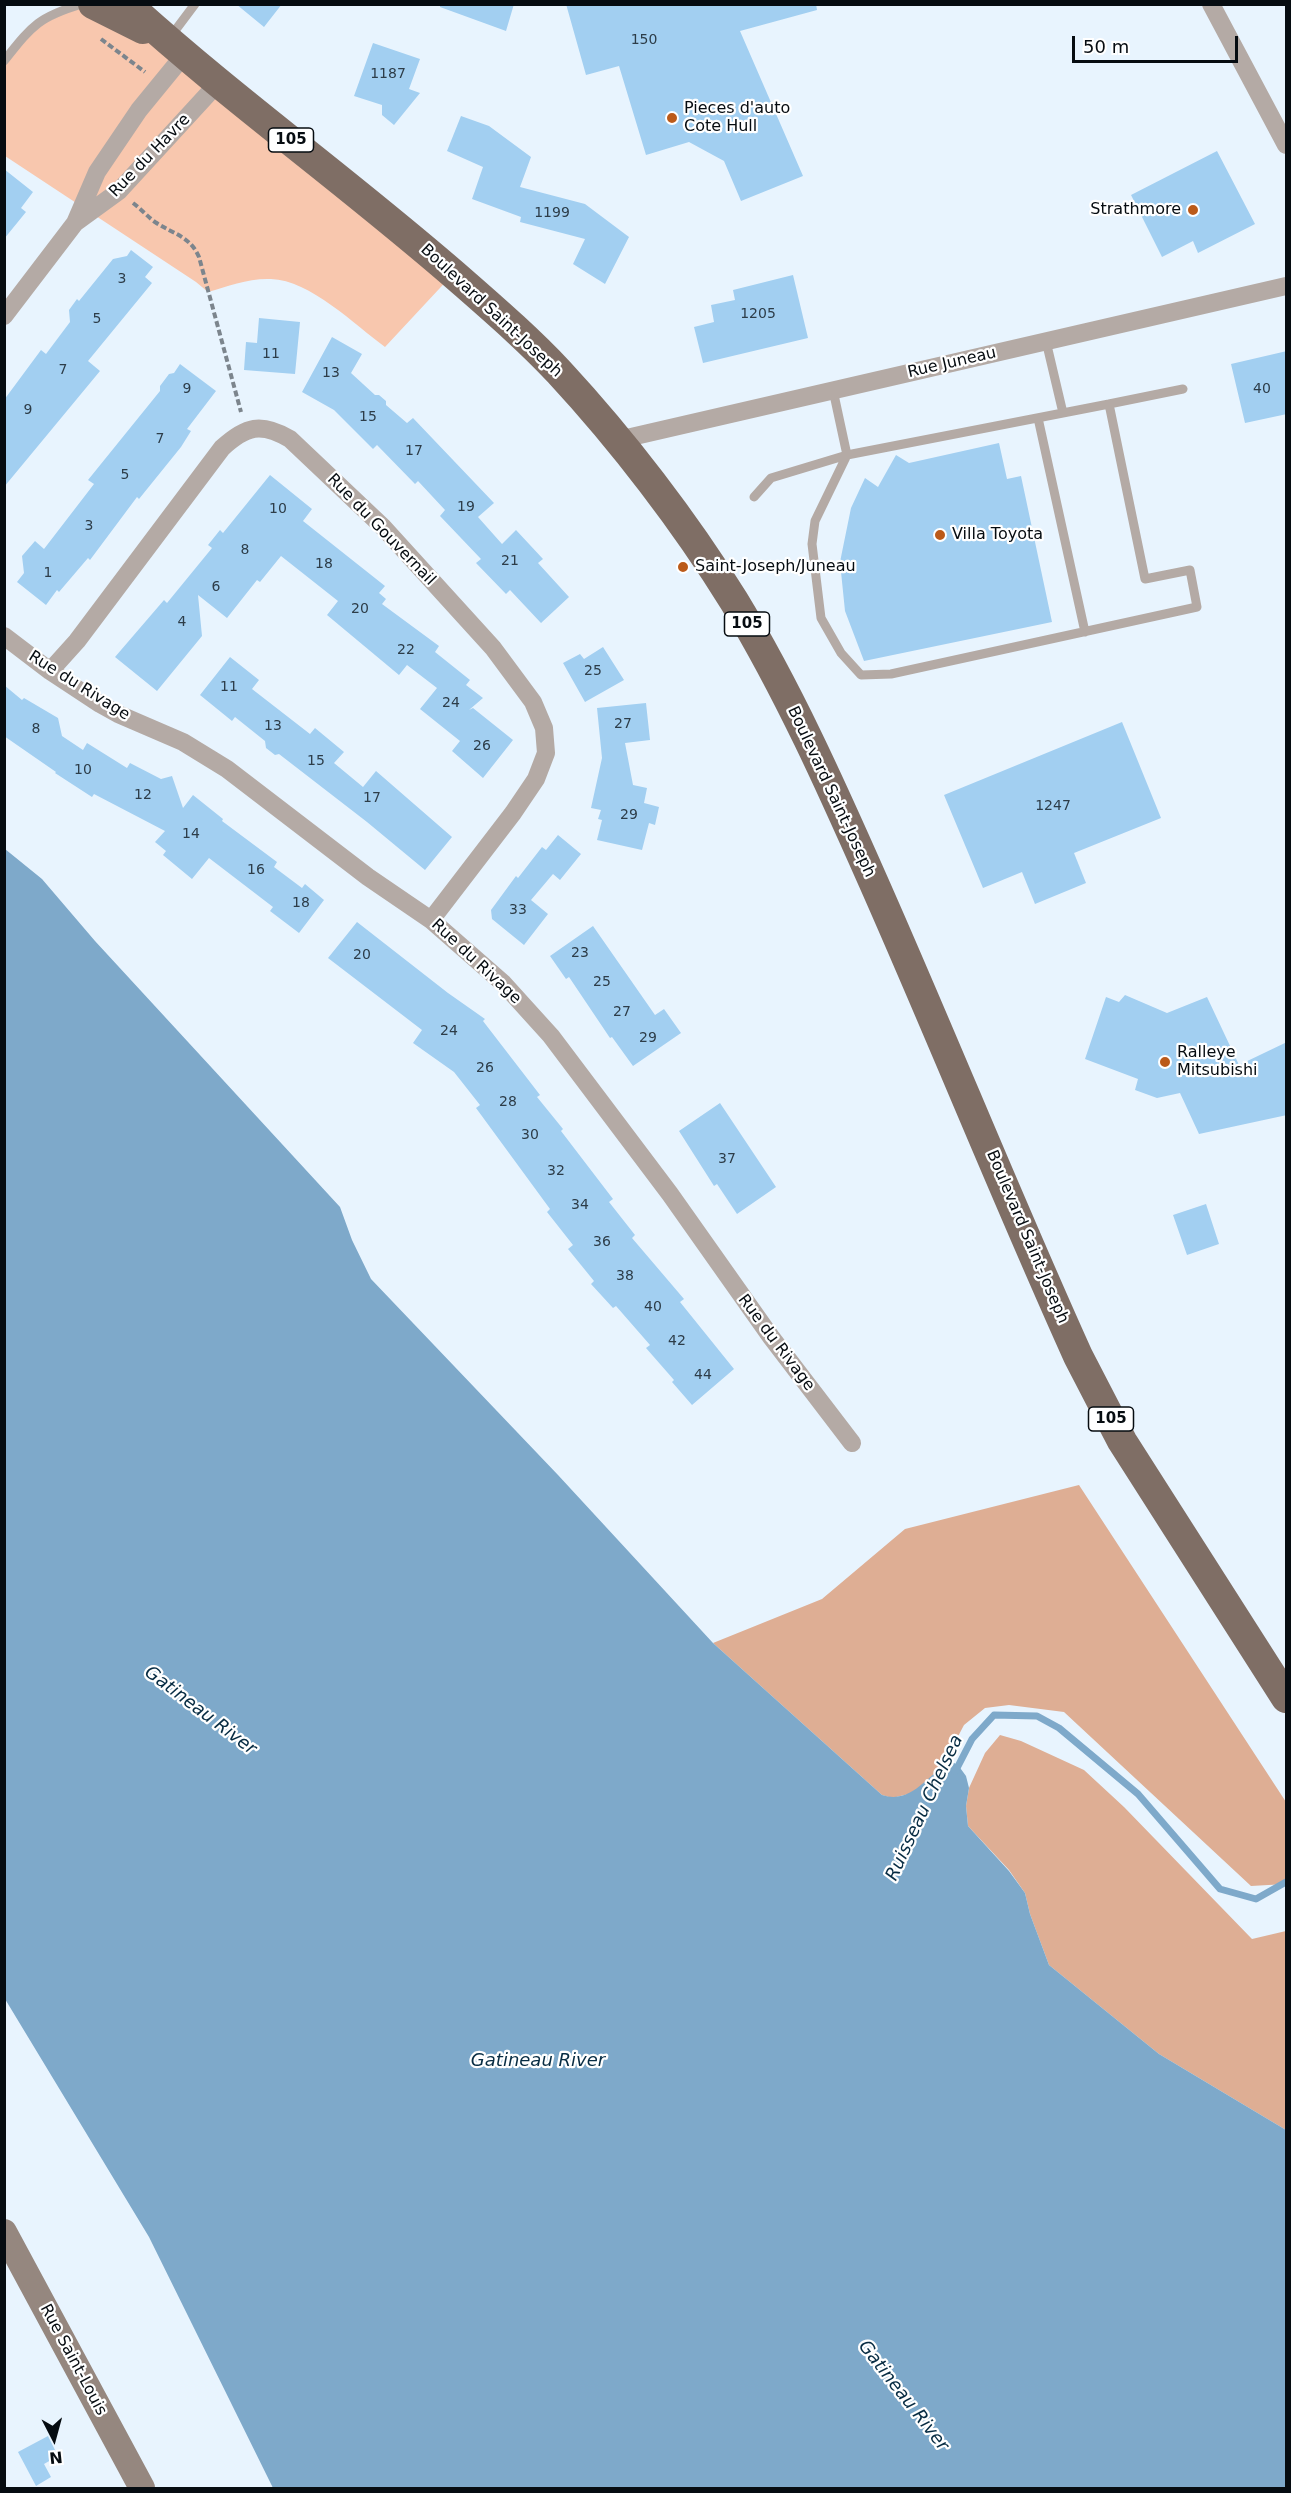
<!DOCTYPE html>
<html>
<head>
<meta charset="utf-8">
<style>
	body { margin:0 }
	#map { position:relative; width:1291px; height:2493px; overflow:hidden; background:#e8f4fe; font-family:"DejaVu Sans",sans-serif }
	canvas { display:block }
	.frame { position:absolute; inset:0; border:6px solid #060c11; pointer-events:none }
	.north { position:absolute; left:24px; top:2409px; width:60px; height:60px; -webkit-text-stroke:4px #fff; paint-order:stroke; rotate:174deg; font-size:16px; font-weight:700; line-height:24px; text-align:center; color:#060c11 }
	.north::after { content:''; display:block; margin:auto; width:21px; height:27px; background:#060c11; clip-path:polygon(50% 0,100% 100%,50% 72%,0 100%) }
	.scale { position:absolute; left:1072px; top:36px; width:166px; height:27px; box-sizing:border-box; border:3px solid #060c11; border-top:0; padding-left:8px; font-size:18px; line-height:21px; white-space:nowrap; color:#060c11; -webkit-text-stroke:4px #fff; paint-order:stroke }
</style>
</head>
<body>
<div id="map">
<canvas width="1291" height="2493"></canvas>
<div class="frame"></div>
<div class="north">N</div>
<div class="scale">50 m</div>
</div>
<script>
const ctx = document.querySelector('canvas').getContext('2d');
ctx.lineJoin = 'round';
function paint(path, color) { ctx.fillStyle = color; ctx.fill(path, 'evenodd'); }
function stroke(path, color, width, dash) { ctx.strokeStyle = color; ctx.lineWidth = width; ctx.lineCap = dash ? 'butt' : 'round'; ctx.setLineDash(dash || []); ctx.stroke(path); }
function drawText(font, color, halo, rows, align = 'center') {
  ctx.font = font + ' "DejaVu Sans",sans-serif'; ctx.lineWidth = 4.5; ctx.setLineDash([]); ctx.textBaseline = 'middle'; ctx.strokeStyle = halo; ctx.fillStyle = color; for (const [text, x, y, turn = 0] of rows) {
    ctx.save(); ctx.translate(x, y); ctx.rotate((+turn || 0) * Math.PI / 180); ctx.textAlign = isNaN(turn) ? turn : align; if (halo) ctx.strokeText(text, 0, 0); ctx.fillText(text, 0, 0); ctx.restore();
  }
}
paint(new Path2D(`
	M82,5L167,41L453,274L385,347C355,325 310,280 271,279C249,278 228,286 208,292L196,282L5,156L4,61L28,31Z`), '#f8c7ae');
paint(new Path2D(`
	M1079,1485L1286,1802V1884L1251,1886L1064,1712L1009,1705L985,1708L964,1725L942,1767L913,1793L892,1798L882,1795L713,1643L822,1599L905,1529Z
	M1000,1735L1021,1741L1084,1770L1124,1807L1252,1939L1286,1931V2130L1159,2054L1049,1965L1030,1914L1025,1893L1009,1870L968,1826L966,1806L969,1788L985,1753Z`), '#deae94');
paint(new Path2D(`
	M5,849L42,879L95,941L340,1207L352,1240L371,1279L558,1475L713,1643L882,1795C913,1805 927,1773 952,1762L958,1765L966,1776L969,1788L966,1806L968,1826L1009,1871L1025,1893L1030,1914L1049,1965L1159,2054L1286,2130V2488H273L149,2237L5,1999Z`), '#7ea9ca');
stroke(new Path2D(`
	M955,1772L972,1739L994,1715L1037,1716L1059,1728L1138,1794L1220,1889L1256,1899L1286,1882`), '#7ea9ca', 7);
paint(new Path2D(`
	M236,4H282L264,27Z
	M440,4H514L506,31L440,7Z
	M566,4H816L817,10L740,31L803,176L741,201L724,161L689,142L646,155L619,66L586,75Z
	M373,43L420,59L409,89L420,93L394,125L382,115V105L354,96Z
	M461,116L489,126L531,157L520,187L585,204L629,237L605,284L573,264L585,239L520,222L521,217L472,199L483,167L447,151Z
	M1217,151L1255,224L1198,253L1193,241L1162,257L1131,195Z
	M4,169L33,192L21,208L26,212L4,239Z
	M131,250L153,267L145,277L152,283L88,361L100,371L4,487V400L41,350L46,354L70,322L69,310L77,299L79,301L113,259L127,256Z
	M793,275L808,338L703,363L694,327L714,322L711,305L735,300L733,290Z
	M259,318L300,322L295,374L244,370L246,342L257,343Z
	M332,337L362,354L351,373L375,395H379L386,401V405L407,423L413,418L494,503L478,517L502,544L516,530L543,559L538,563L569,597L541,623L510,590L506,594L476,563L481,559L440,516L445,510L418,481L415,484L377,445L373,449L334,410L302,392Z
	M1287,351V414L1245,423L1231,364Z
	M180,364L216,391L187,429L191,431L181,447L139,499L137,497L90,560L88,558L59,592L57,590L46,605L17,582L24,573L22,556L35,541L44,549L94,484L88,480L160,391V386L169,374L174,373Z
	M999,443L1007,479L1021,476L1052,622L864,661L845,611L840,562L851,508L865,478L878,487L896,455L909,463Z
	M270,475L312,509L303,521L385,586L379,593L386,599L382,604L439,646L435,652L470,680L466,685L483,698L469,710L473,708L513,740L483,778L452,751L460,741L420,709L437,688L407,665L399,675L327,615L338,601L281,556L260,582L257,580L227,618L198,595L202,636L157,691L115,657L164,600L167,603L212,548L208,545L220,530L223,533Z
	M603,647L624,680L585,702L563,663L580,654L584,659Z
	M230,657L259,680L252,689L310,734L315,728L344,752L334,763L363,787L376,771L452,837L425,870L367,822L279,754L275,755L266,748L265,741L235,717L232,721L200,695Z
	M4,685L22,700L24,698L58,718L62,736L83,750L87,743L127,768L130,763L161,779L172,776L183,808L193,795L223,819L222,821L277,862L274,867L302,888L305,884L324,900L299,933L270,911L273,907L209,858L192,879L163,855L166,851L155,842L165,831L94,794L92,797L55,773L56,772L4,736Z
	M646,703L650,740L625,743L633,785L647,788L644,803L659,807L655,825L649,823L642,850L597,840L602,820L598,819L601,810L591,808L602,758L597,708Z
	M1122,722L1161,818L1074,853L1086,883L1035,904L1022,872L983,888L944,795Z
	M558,835L581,854L560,880L553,874L531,900L548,914L524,945L492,919L491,910L516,876L518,878L542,847L546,850Z
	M357,922L448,993L485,1019L483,1021L540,1095L537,1097L563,1129L561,1131L613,1199L609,1202L635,1235L632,1238L684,1299L680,1302L734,1369L692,1405L672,1382L674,1380L646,1348L650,1345L616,1306L613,1308L591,1284L594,1281L568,1249L573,1245L547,1212L550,1209L476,1108L480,1105L454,1072L413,1043L422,1030L328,958Z
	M593,926L655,1015L664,1009L681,1033L633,1066L612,1037L610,1038L569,977L566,979L550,956Z
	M1125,995L1167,1013L1207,997L1239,1065L1287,1042V1115L1199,1134L1180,1093L1157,1098L1135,1090L1138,1079L1085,1059L1106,997L1119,1002Z
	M720,1103L776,1187L737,1214L717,1184L714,1186L679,1131Z
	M1206,1204L1219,1244L1187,1255L1173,1215Z
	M48,2436L58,2456L44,2464L51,2477L36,2486L18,2452Z`), '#a2cff1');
stroke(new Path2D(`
	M101,39L145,72
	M133,203C141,209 148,217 155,222C173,234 190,236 199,257L241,412`), '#7c858d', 4, [6, 3]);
stroke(new Path2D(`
	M171,36L195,4
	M4,61C32,26 38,17 82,4
	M1046,341L1063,413
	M833,390L847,455L815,521L812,544L821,618L841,653L861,675L891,674L1197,607L1190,570L1145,579L1109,404L1183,389
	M1038,418L1085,632
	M754,497L771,478L847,455L1109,404`), '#b4aaa5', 9);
stroke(new Path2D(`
	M1211,4L1286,145
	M75,223L119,191L219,82
	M4,316L75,223L97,172L139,110L184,55
	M618,440L1286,286
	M4,636L50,671L100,704L118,714L183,742L227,769L368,877L431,920L503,983L551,1036L670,1194L771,1337L852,1443
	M50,671L77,641L222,448C246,426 261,422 290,439L383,527L493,648L533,702L544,728L546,753L536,779L513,813L431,920`), '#b4aaa5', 18);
stroke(new Path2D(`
	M4,2232L142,2488`), '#95877f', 26);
stroke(new Path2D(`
	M93,4L143,29
	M127,4C236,103 356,188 466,285C498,313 530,341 559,372C622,440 685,522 734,601C788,690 831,786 873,881C943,1039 1007,1199 1078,1356L1122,1441L1286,1698`), '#7f6e65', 30);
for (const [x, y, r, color] of [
	[672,118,6,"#bb5a19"],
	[1193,210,6,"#bb5a19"],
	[940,535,6,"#bb5a19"],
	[683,567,6,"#bb5a19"],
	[1165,1062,6,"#bb5a19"]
]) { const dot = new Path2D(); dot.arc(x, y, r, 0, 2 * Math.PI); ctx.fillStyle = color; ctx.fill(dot); stroke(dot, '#fff', 2); }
drawText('14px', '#2d3d49', null, [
	["150",644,40],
	["1187",388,74],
	["1199",552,213],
	["3",122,279],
	["1205",758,314],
	["5",97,319],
	["11",271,354],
	["7",63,370],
	["13",331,373],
	["9",187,389],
	["40",1262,389],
	["9",28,410],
	["15",368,417],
	["7",160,439],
	["17",414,451],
	["5",125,475],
	["19",466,507],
	["10",278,509],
	["3",89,526],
	["8",245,550],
	["21",510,561],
	["18",324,564],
	["1",48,573],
	["6",216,587],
	["20",360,609],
	["4",182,622],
	["22",406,650],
	["25",593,671],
	["11",229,687],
	["24",451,703],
	["27",623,724],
	["13",273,726],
	["8",36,729],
	["26",482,746],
	["15",316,761],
	["10",83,770],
	["12",143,795],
	["17",372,798],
	["1247",1053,806],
	["29",629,815],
	["14",191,834],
	["16",256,870],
	["18",301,903],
	["33",518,910],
	["23",580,953],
	["20",362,955],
	["25",602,982],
	["27",622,1012],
	["24",449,1031],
	["29",648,1038],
	["26",485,1068],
	["28",508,1102],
	["30",530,1135],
	["37",727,1159],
	["32",556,1171],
	["34",580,1205],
	["36",602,1242],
	["38",625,1276],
	["40",653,1307],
	["42",677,1341],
	["44",703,1375]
]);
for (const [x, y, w] of [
	[291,140,45],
	[747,624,45],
	[1111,1419,45]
]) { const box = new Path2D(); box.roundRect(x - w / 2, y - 12, w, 24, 4.5); ctx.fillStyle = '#fff'; ctx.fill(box); stroke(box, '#060c11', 1.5); }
drawText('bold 15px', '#060c11', null, [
	["105",291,140],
	["105",747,624],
	["105",1111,1419]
]);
drawText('16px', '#060c11', '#fff', [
	["Pieces d'auto",684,109],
	["Cote Hull",684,127],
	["Strathmore",1181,210,"right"],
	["Villa Toyota",952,535],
	["Saint-Joseph/Juneau",695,567],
	["Ralleye",1177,1053],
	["Mitsubishi",1177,1071]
], 'left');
drawText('16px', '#060c11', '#fff', [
	["Rue du Havre",150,156,-46],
	["Boulevard Saint-Joseph",491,311,43],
	["Rue Juneau",952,363,-13],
	["Rue du Gouvernail",381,530,46],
	["Rue du Rivage",79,686,32],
	["Boulevard Saint-Joseph",831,792,65],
	["Rue du Rivage",476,962,43],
	["Boulevard Saint-Joseph",1027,1237,67],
	["Rue du Rivage",776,1343,53],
	["Rue Saint-Louis",73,2360,62]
]);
drawText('italic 18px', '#072c43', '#fff', [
	["Gatineau River",200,1711,37],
	["Ruisseau Chelsea",925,1808,-65],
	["Gatineau River",538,2061],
	["Gatineau River",903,2396,52]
]);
</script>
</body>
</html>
